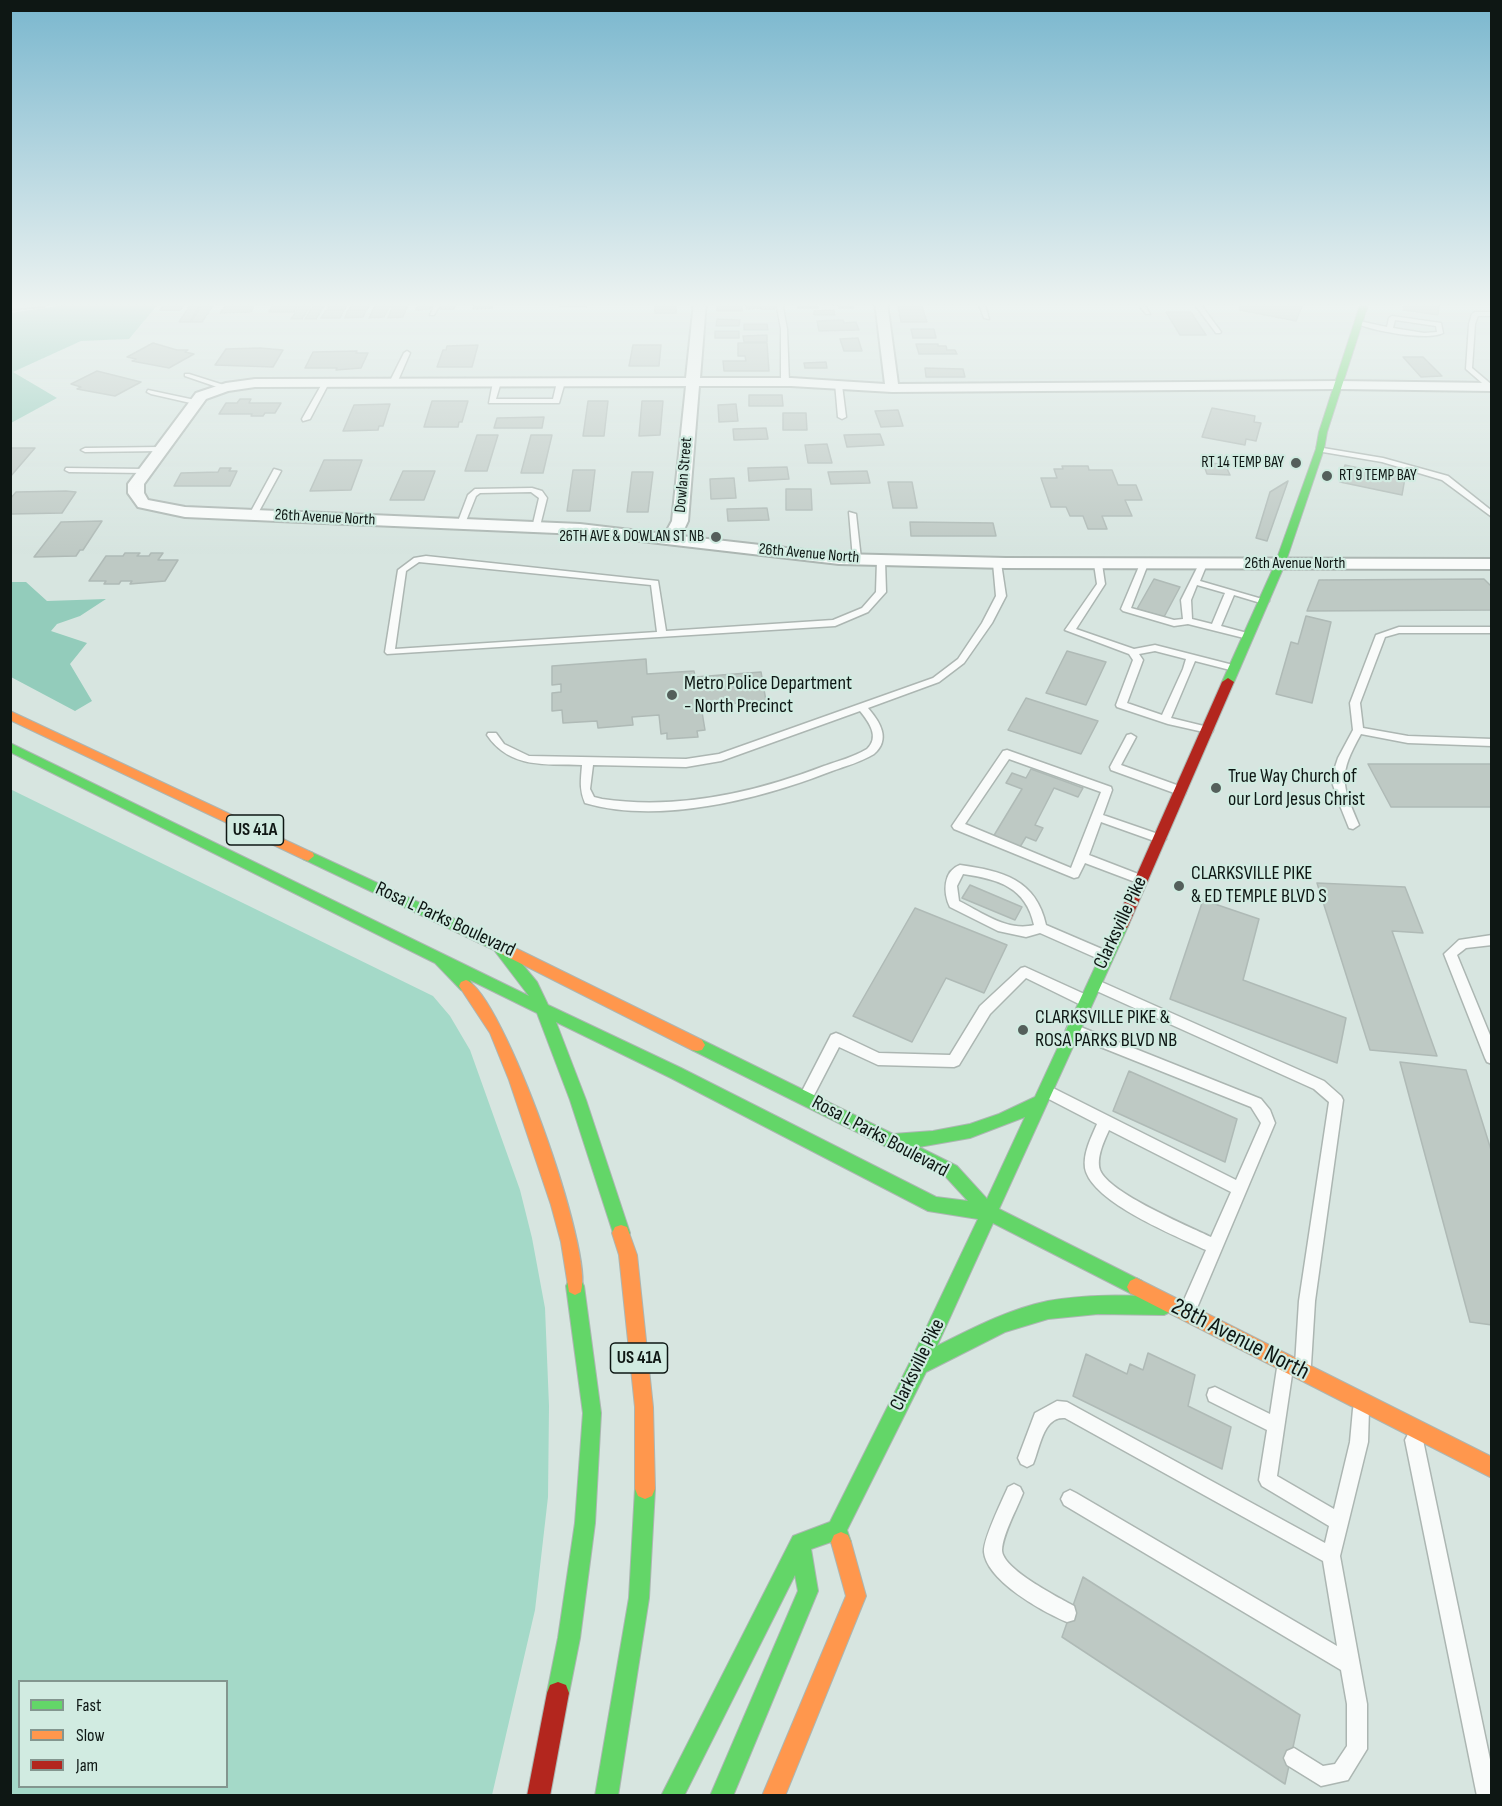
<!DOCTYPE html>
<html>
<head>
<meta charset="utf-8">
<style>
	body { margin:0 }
	#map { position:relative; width:1502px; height:1806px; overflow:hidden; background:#d7e5e0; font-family:"Sofia Sans Condensed",sans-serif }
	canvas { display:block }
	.frame { position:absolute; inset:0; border:12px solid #0e1714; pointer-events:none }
	.legend { position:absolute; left:18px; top:1680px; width:210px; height:108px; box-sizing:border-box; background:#d1ebe1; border:2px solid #83968f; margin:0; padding:8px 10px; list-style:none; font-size:18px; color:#0e1714 }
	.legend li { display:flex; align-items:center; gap:12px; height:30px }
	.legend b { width:30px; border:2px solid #83968f }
</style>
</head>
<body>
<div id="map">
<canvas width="1502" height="1806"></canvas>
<div class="frame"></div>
<ul class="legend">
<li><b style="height:8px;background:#63d668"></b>Fast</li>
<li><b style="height:8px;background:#ff974d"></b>Slow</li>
<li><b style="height:8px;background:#b3261e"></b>Jam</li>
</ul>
</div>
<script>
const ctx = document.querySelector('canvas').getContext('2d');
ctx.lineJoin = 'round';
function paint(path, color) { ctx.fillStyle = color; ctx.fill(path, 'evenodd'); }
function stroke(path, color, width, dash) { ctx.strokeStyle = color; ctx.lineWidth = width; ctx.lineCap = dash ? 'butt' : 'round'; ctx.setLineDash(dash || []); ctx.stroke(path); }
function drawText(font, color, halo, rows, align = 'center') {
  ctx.font = font + ' "Sofia Sans Condensed",sans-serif'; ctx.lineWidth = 4.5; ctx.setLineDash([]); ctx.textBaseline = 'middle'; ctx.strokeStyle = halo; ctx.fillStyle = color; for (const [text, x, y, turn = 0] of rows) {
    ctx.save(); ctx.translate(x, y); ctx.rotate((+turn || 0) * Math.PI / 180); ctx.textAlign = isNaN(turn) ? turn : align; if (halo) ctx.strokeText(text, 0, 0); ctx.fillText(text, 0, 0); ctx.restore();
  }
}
paint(new Path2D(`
	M10,789L433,996L450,1016L470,1050L520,1190L532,1238L545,1308L549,1406L548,1497L535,1610L492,1795H11ZM20,1682H226V1786H20Z`), '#a4d9c8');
paint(new Path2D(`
	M85,302H160L129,339L81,341L13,372L57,398L11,423V313Z
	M10,582H26L47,601L106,599L80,616L57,624L51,631L87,643L70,664L92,701L75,711L11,677Z`), '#93ccbb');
const building = new Path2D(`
	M348,302L345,309L327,310L330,303Z
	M353,302H371L367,310H349Z
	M377,302H392L384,317L369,318Z
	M394,302H409L403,317L388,318Z
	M419,302H433L430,309L416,310Z
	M442,302H456L454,309H440Z
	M475,302H493L492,308L473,309Z
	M560,302H587L586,307H559Z
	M655,302L676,303V313H655Z
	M717,302H742V311H717Z
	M746,302H759L760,308L746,309Z
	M762,302H775V309H761Z
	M797,302H817L818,308H798Z
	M832,302H851L853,308H839V305H833Z
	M897,302H921L927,322H901Z
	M1242,302H1304L1296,321L1239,310Z
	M1404,302H1439L1438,315L1403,310Z
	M165,303H185L180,310H160Z
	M302,303H312L302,319H291Z
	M315,303H326L316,319H305Z
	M201,304L190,322H179L190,305Z
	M203,304H214L202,322H191Z
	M255,304L251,312L220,313L226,305Z
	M273,304H298L294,312H269Z
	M326,310H344L340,318H321Z
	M348,310H366L363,317L345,318Z
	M834,310L835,315H814V311Z
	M1166,312H1191L1206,335H1180Z
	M717,319L740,320L739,326H716Z
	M843,320L844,323L856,322L859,330L819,331L817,321Z
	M744,324H767L768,330H744Z
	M911,329H934L936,338H913Z
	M715,331H739V338H715Z
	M767,335V342H744L743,336Z
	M858,338L862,351H844L840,339Z
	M153,343L177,350H188L185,352L194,354L169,368L132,361L136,359L127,357Z
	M738,343H767L769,371H724L723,361H746L745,356H738Z
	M916,344H938V346H946L947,350H955L957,354H919Z
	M478,345L472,367H437L443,350H446L447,346Z
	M633,345H661L659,366H629Z
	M260,348L283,350L273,367L215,365L226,349Z
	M357,351L356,353H368L361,368L336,370L337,368H305L313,352Z
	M1403,357H1423L1442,376L1421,377Z
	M826,362L827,368H805L804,363Z
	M925,368L963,369L965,377H926Z
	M97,371L141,382L115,396L77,389L81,387L71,384Z
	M749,395H782L783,406H749Z
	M240,399H251L249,403H281L275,413H265L263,416H251L252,414H219L226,403H237Z
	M432,401H468L462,422H459L458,427H424Z
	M588,401H608L604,436H583Z
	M642,401H663L660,435L639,436Z
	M390,404L383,426H379L378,430L343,431L354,405Z
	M736,404L738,421L719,422L718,405Z
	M1212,408L1255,416L1254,422L1261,423L1256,441L1246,439L1245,445L1202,437Z
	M898,410L903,426L881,427L875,411Z
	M783,413H806L807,430H783Z
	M544,417L542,428H494L497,418Z
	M766,428L768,439L734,440L733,429Z
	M880,434L884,445L847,447L844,435Z
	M477,435H498L487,471H465Z
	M531,435H552L543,473H521Z
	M827,444L832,463H808L805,445Z
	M10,448H35L10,477Z
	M324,460H362L351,490L310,491Z
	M1203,463L1225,464L1230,475L1207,474Z
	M1345,465L1405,478L1402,495L1340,482Z
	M1062,466H1088L1089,470H1112L1118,485H1136L1142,500H1125L1132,516H1102L1107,529H1088L1083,516H1070L1066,507H1051L1041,478H1057L1054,469H1063Z
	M787,467L789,479L749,481L748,468Z
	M220,468H231L229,471H237L230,486H174L181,473L218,472Z
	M573,470H595L590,511H567Z
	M403,471H435L424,500H390Z
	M867,471L870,483L831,484L828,472Z
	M632,472H653L648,512H627Z
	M734,478L736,498L711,499L710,479Z
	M1288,481L1267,541L1256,538L1270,492Z
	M888,482H912L917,508H893Z
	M786,489H811L812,510H786Z
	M66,491L76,492L62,513L11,514L10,499L16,492Z
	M767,508L769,520L728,521L727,509Z
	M102,521L83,550H80L76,556L34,557L61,522Z
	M910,522L993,523L996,536H911Z
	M125,553H140L137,556H149L151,553H163L158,560H178L165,581L130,584L132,581H121L119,584H104L106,581H89L106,556H123Z
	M1154,579L1180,587L1164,617L1137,609Z
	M1484,579L1492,587V610L1307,611L1319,580Z
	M1306,616L1331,622L1312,703L1276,694L1291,642L1298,644Z
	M1067,651L1106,662L1086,705L1046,693Z
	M646,659L647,674L694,671L695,677L761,672L766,701L701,706L705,730L697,731L698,737L667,739V733L661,734L659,715L632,717L633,725L598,728L597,721L563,723L562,710L552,711V693L561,692V684L552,685V666Z
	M1026,698L1098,721L1081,754L1008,730Z
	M1368,764H1492V807H1391Z
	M1031,769L1083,788L1078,797L1054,788L1035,825L1043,828L1036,841L1026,837L1020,847L993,837L1022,789L1006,783L1012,773L1026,778Z
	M1317,883L1405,887L1423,933L1392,931L1437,1056L1370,1050Z
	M970,885L1022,907L1015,920L962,898Z
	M1203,900L1259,919L1243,980L1346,1018L1337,1063L1170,999Z
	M915,908L1007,945L984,993L946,978L912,1042L853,1016Z
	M1400,1062L1466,1070L1492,1153V1325L1470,1322Z
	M1129,1071L1237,1119L1225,1162L1113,1111Z
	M1148,1353L1195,1375L1188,1406L1231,1427L1222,1469L1073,1396L1086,1354L1127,1374L1130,1364L1143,1370Z
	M1083,1577L1300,1715L1285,1784L1062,1637Z`);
paint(building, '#bec9c4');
stroke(building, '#afbab6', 1.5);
const lane = new Path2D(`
	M436,302H442L434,315H430Z
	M776,302H782L787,329L789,382L785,384L781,382V329Z
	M978,302H984L989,319L984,318Z
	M1137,302H1143L1150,314H1146Z
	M1193,302H1199L1221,332L1220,333H1216Z
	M1475,312H1492V316H1478L1475,324L1472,368L1492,385V389H1489L1466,369L1469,324L1472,314Z
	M1392,316L1441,323L1443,333C1428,341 1371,331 1356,323L1359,321L1387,327L1389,318ZM1395,320L1436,326L1437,332L1424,333L1393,328Z
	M407,351L410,353L397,383L391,384L389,383L404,353Z
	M185,374H189L230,387L223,389L185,376Z
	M497,380L501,382L496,399H553L557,382L561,380L565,382L559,403H489L493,382Z
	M323,382L329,383L310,419L303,421L302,419Z
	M835,383L842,385L846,417L842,419L838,417Z
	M148,390L195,400L199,402L195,404L151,394L147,392Z
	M160,447L164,449L163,451L85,452L81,450L85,448Z
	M1317,447L1383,458L1448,476L1492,511V517L1442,480L1382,462L1317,451Z
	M66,468L145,469L149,471L145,473L69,472L65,470Z
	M274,469L281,471L257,515L250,517L249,515Z
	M532,488L542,491L547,498L539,530L532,528L539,498L531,492L480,493L476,496L464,526L457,524L468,495L475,489Z
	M849,512L856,514L861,559L857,562L853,559Z
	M426,556L658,581L666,631L833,620L862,608L876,592L877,560L881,557L885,560L886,592L868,612L835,626L387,654L385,652L398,570L414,558ZM419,562L651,585L657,632L395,649L406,571Z
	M997,560L1001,563L1006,596L992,623L964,663L939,682L868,708C880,722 891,739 874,754C861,762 846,766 832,771C760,799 660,825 585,803C579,789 581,779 582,765C546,764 510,769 487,735L488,733H496L504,744L529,756L686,759L719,754L933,678L958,659L982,623L996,596L993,563ZM860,711C869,722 880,737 867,749C854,757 838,761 824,766C754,793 677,810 602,799L594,797L590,789L593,765L686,767L721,761Z
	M1098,561L1102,564L1105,584L1076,629L1134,649L1155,645L1237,666L1239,668L1234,671L1195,661L1171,718L1212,728L1213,730L1212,732L1208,733L1168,724L1117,707L1116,705L1133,660L1129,654L1065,630L1097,584L1094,564ZM1155,651L1186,659L1183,669L1162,715L1127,703L1143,660L1139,654Z
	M1144,561L1148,564L1131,608L1174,620L1183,619L1181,600L1199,564L1206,562L1207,564L1200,581L1269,601L1264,604L1234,595L1221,626L1251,634V638L1248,639L1188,624L1174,626L1123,611L1121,609L1140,564ZM1197,585L1225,593L1212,624L1192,619L1191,600Z
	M1399,627H1492V633H1399L1385,637L1360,703L1363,728L1408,736L1492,739V746L1408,743L1361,734C1338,775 1341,783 1359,825L1353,829L1349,828L1341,808L1333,785L1332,776L1338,758L1353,730L1350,703L1376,635Z
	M1131,734L1136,737L1121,765L1185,788L1186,791L1185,794H1177L1111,770L1110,767L1127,735Z
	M1007,750L1111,787L1112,790L1103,815L1164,836L1166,839L1160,843L1101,822L1089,855L1146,877L1148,880L1146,883H1138L1085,863L1078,877L1074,878L954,829L952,826L954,823L1003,751ZM1009,759L1101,792L1071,868L965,824Z
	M960,865C1002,871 1036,879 1046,925L1109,952L1111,956L1109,960H1101L1040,933L1026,937L998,931L950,907C943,893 943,871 960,865ZM963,874C998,879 1026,887 1034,925C1008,932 981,912 959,901L957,886Z
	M1492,935V945L1466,948L1457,955L1492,1040V1064L1487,1062L1485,1058L1444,954L1459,940Z
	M1025,967L1091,997L1092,1001L1091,1005L1086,1006L1081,1005L1026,978L990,1014L959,1065L954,1067L878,1065L839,1047L811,1101L806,1103L801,1101L799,1097L831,1035L836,1033L841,1035L879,1053L950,1055L980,1006L1021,968Z
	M1095,979L1324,1081L1341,1096L1343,1100L1315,1301L1311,1365L1309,1371L1303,1373L1297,1371L1295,1365L1299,1301L1329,1102L1314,1089L1090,988L1089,984L1090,980Z
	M1073,1024L1261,1099L1270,1110L1275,1123L1194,1315L1188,1317L1182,1315L1180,1309L1206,1250C1176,1236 1091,1202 1085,1168C1083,1153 1091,1138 1097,1124L1041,1095L1039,1091L1041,1087L1046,1085L1051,1087L1236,1180L1261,1123L1251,1107L1068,1034L1066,1030L1068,1026ZM1109,1130L1231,1192L1211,1237C1188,1226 1109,1193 1100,1170C1096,1158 1104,1141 1109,1130Z
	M1285,1360L1291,1362L1293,1368L1277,1476L1334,1509L1350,1442L1353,1409L1355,1403L1361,1401L1367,1403L1369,1409L1368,1442L1340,1556L1367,1704V1749L1348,1780L1321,1786L1287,1765L1284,1758L1287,1751L1294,1748L1323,1766L1335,1764L1347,1746V1704L1341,1670L1064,1505L1061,1499L1064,1493L1070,1490L1076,1493L1337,1646L1323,1561L1065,1418C1043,1416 1040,1448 1033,1464L1027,1467L1021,1464L1018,1458L1035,1413L1057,1401L1067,1402L1325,1543L1329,1526L1262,1486L1259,1480L1267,1430L1209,1401L1207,1395L1209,1389L1215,1387L1270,1414L1277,1368L1279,1362Z
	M1414,1431L1420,1434L1423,1440L1492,1769V1796H1477L1405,1440L1408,1434Z
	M1014,1484L1020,1487L1023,1493C1017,1509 1003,1533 1002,1550C1002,1569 1058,1597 1074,1606L1076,1613L1074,1620L1067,1622C1043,1612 987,1581 984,1552C983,1539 1002,1501 1008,1487Z`);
const street = new Path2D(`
	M10,302H49L43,306L10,309Z
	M694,302H706L700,378H791L885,384L875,302H887L898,384L1338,381L1492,383V391L1338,389L892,392L791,386H699L688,521L681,536L839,554L1006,558L1492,559V569L1006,568L839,564L580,534L185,517L138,507L128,493V484L196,393L226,383L255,379L686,378ZM686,386L672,521L665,534L580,524L185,507L148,500L144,493V484L206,399L228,391L255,387Z`);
const fast = new Path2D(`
	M1361,302H1369L1327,432L1324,449L1285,564L1234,682L1228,686L1224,684L1222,682L1275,564L1316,449L1319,432Z
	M10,743L529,996L494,950L303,859L302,856L308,851L313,853L504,942L537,982L548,1005L681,1068L936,1197L968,1201L945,1176L692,1050L689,1045L692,1040L697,1039L702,1040L893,1134L933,1131L970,1124L999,1114L1035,1097L1115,924L1117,920H1127L1129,924L999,1209L1142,1281L1145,1287L1142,1293L1136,1296L1130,1293L993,1223L937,1346C973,1328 1009,1309 1048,1301C1086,1294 1126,1295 1164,1297L1170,1300L1173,1306L1170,1312L1164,1315L1098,1314L1048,1319L1005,1332L926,1372L847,1530L851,1542L848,1549L841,1552L834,1549L831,1542L811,1549L818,1591L733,1796H710L798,1591L795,1575L684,1796H661L793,1536L830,1522L912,1358L978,1219L928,1211L671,1078L556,1022L586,1100L630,1233L627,1239L621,1241L615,1239L570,1100L537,1013L470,980L473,986L471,990L466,992L461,990L435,963L10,752ZM1025,1117L987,1199L957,1166L919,1147L970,1138Z
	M575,1277L581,1280L584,1286L601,1413L595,1523L580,1638L569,1693L566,1701L558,1704L550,1701L547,1693L558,1638L575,1523L583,1413L566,1286L569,1280Z
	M645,1479L652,1482L655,1489L649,1598L618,1796H595L629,1598L635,1489L638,1482Z`);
const slow = new Path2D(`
	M10,711L313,853L314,856L308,861L303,859L10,720Z
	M499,940L702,1040L705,1045L702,1050L697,1051L692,1050L494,950L492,946L494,942Z
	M466,980C503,993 596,1256 581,1292L575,1295L569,1292L561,1242L551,1205L509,1080L490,1033L459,986L461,982Z
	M621,1225L627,1227L637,1255L653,1407L655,1489L652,1496L645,1499L638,1496L635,1489V1407L619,1255L612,1233L615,1227Z
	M1136,1278L1492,1457V1478L1130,1293L1127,1287L1130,1281Z
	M841,1532L848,1535L851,1542L866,1596L785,1796H762L846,1596L831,1542L834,1535Z`);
const jam = new Path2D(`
	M1228,678L1234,682L1129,924L1127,928H1117L1115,924L1222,682Z
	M558,1682L566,1685L569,1693L550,1796H527L547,1693L550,1685Z`);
stroke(lane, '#acb6b2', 3);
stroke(street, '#acb6b2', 4);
stroke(fast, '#acb6b2', 2);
stroke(slow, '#acb6b2', 2);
stroke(jam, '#acb6b2', 2);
paint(lane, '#f9fbfa');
paint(street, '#f9fbfa');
paint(fast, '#63d668');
paint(slow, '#ff974d');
paint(jam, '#b3261e');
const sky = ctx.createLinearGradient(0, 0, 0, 554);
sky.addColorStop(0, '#7ab7ce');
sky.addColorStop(0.55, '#edf3f1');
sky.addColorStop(1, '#edf3f100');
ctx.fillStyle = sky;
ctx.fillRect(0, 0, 1502, 554);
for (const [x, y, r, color] of [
	[1296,463,6,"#545f5b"],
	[1327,476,6,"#545f5b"],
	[716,537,6,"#545f5b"],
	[672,695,6,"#545f5b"],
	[1216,788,6,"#545f5b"],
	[1179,886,6,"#545f5b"],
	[1023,1030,6,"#545f5b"]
]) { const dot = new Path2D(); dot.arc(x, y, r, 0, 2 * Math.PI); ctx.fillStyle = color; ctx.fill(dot); stroke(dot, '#d1ebe1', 2); }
drawText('16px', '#0e1714', '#d1ebe1', [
	["RT 14 TEMP BAY",1284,463],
	["RT 9 TEMP BAY",1339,476,"left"],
	["26TH AVE & DOWLAN ST NB",704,537]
], 'right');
drawText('16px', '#0e1714', '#d1ebe1', [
	["Dowlan Street",684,475,-85],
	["26th Avenue North",325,518,3],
	["26th Avenue North",809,554,5],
	["26th Avenue North",1295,564]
]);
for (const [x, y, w] of [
	[255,830,57],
	[639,1358,57]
]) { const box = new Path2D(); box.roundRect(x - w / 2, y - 15, w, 30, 4.5); ctx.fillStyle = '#d1ebe1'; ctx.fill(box); stroke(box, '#0e1714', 1.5); }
drawText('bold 18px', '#0e1714', null, [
	["US 41A",255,830],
	["US 41A",639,1358]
]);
drawText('20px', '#0e1714', '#d1ebe1', [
	["Metro Police Department",684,684],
	["- North Precinct",684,707],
	["True Way Church of",1228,777],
	["our Lord Jesus Christ",1228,800],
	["CLARKSVILLE PIKE",1191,874],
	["& ED TEMPLE BLVD S",1191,897],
	["CLARKSVILLE PIKE &",1035,1018],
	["ROSA PARKS BLVD NB",1035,1041]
], 'left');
drawText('20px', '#0e1714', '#d1ebe1', [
	["Rosa L Parks Boulevard",445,920,25],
	["Clarksville Pike",1121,923,-65],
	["Rosa L Parks Boulevard",880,1137,28],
	["Clarksville Pike",918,1365,-64]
]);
drawText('24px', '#0e1714', '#d1ebe1', [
	["28th Avenue North",1240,1340,27]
]);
</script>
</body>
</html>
